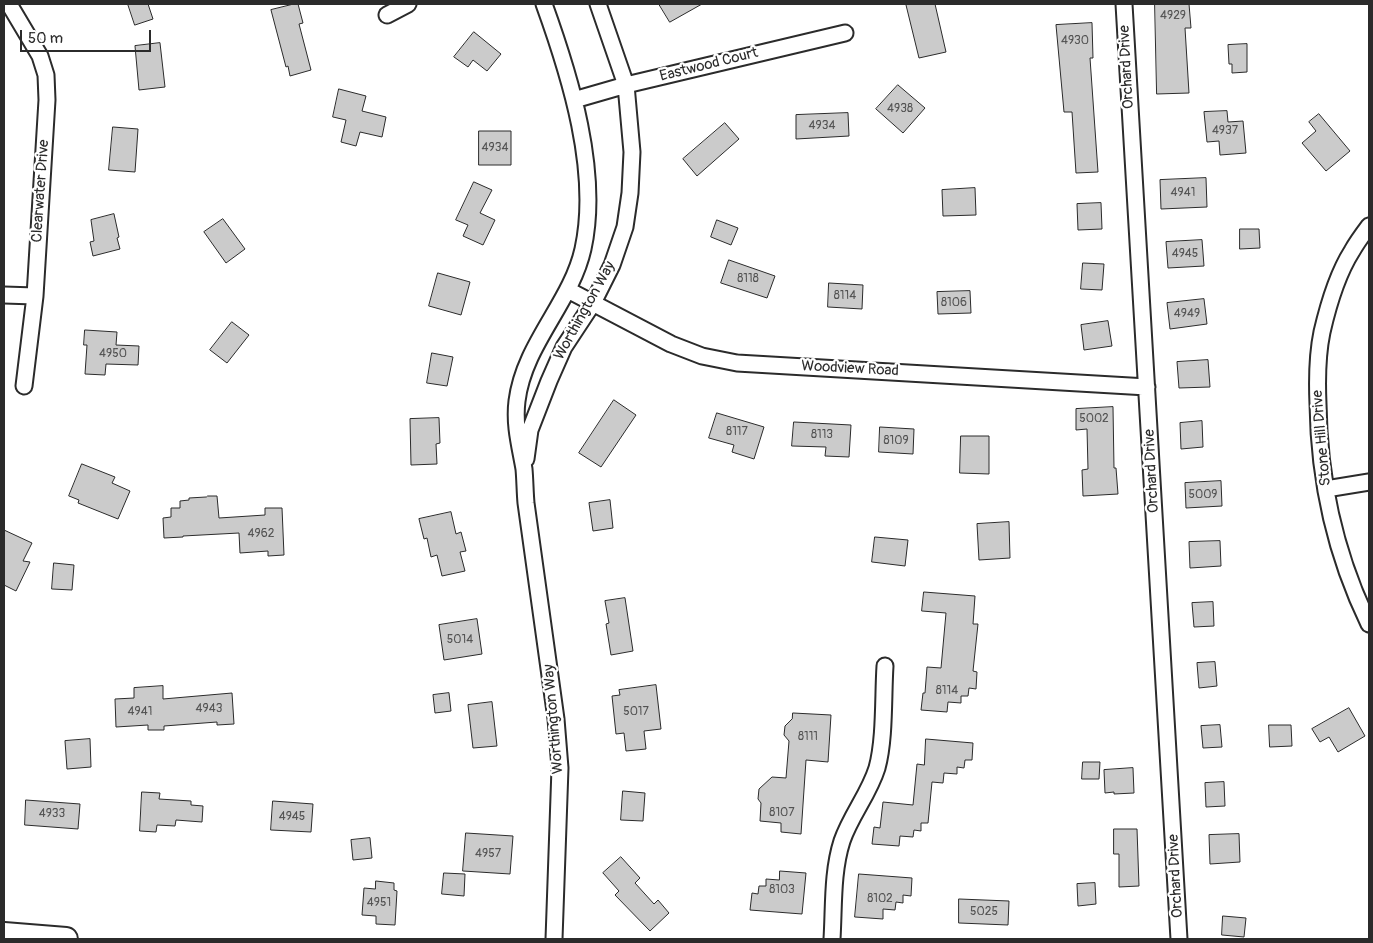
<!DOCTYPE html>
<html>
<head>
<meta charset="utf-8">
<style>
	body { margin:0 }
	#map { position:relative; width:1373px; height:943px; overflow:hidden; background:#fff; font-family:Pangolin,sans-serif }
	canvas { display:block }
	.frame { position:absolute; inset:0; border:5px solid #2b2b2b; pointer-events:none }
	.scale { position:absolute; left:20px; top:30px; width:131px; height:22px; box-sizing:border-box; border:2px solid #2b2b2b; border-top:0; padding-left:6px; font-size:15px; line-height:18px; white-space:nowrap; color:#2b2b2b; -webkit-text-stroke:4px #fff; paint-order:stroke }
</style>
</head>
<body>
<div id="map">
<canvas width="1373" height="943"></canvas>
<div class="frame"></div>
<div class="scale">50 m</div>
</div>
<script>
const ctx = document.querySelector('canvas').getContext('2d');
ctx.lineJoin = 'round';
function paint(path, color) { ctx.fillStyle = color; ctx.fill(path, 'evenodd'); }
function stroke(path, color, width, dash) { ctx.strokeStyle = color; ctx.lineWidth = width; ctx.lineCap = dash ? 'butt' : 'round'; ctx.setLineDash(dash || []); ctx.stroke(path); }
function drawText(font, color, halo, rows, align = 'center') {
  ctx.font = font + ' Pangolin,sans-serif'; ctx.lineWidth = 4.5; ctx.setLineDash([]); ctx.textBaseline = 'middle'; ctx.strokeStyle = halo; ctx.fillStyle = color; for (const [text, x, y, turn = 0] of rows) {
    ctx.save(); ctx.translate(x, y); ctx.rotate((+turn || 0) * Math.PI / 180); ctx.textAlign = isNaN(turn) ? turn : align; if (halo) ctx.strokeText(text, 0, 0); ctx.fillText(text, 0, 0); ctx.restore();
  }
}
const building = new Path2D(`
	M128,4H148L153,19L135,25Z
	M294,4H298L303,23L299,24L311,70L290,76L288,66L286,67L271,10Z
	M659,4H702L670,22Z
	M913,4H935L946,52L919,58L906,5Z
	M1155,4H1189L1191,28H1185L1189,93L1157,94Z
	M1092,23L1093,58H1090L1098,172L1076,173L1072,112H1064L1056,25Z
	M474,32L501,54L487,71L473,60L468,67L454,57Z
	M160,43L165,87L139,90L135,46Z
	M1247,44V72L1232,73V64H1229L1228,45Z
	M898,85L925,108L903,133L876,109Z
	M339,89L366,96L362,111L386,117L382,137L360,132L356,146L341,142L346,120L333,117Z
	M1227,111L1228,122L1243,121L1246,153L1220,155L1219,141L1207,142L1204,112Z
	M848,113L849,136L796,139V115Z
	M1319,114L1350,151L1326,171L1302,143L1316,131L1309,122Z
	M725,123L739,139L697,176L683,159Z
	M113,127L138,129L135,172L109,170Z
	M479,131H511V165H479Z
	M1206,178L1207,207L1161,209L1160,180Z
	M474,182L492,190L480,213L495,220L483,245L463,236L468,225L456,220Z
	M975,188L976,215L943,216L942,190Z
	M1101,203L1102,229L1078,230L1077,204Z
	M114,214L119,237L117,238L120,249L93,256L90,242L94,241L91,220Z
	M223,219L245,249L226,263L204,232Z
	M717,220L738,228L731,245L711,237Z
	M1240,229H1259L1260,248L1240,249Z
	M1202,240L1204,266L1168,268L1166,242Z
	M729,260L775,276L767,298L721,283Z
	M1083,263L1104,264L1102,290L1081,289Z
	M438,273L470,282L461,315L429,306Z
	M829,283L863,285L862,309L828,307Z
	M970,291L971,313L938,314L937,292Z
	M1204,299L1207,324L1170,329L1167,303Z
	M1108,321L1112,346L1084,350L1081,325Z
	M232,322L249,335L227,363L210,350Z
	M85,330L117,332L116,345L139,346L138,365L106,364L105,375L85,374L87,345H84Z
	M432,353L453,357L447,386L427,383Z
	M1208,360L1210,387L1179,388L1177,362Z
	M614,400L636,415L601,467L579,453Z
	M1113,407L1114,468H1116L1118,494L1083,496L1082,470L1088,469L1087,429L1076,430V409Z
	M717,413L764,427L754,459L732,452L734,445L709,438Z
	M439,418L440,443L436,444L437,464L411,465L410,419Z
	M1202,421L1203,447L1181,449L1180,423Z
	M794,422L851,425L849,457L825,456L826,447L792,446Z
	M880,427L914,429L913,454L879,452Z
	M961,436H989V474L960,473Z
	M82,464L115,477L112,483L130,491L118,519L78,503L79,500L69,496Z
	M1221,481L1222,506L1186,508L1185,483Z
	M208,496H217L219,518L265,515V508H282L284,555L268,556V551L240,553L239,533L183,536V537L164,538L163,518L171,517V508H180V501L189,500V498L206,497Z
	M610,500L613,528L593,531L589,503Z
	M451,512L456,534L461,532L466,551L460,552L465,571L442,576L437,555L431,557L427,538L424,539L419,519Z
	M1009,522L1010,558L979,560L977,524Z
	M4,530L32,543L23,561L30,562L16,591L4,585Z
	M875,537L908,540L905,566L872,562Z
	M1220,541L1221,566L1190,568L1189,542Z
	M54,563L74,565L72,590L52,589Z
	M924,592L975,596L973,624H978L973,671L977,672L976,689L969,688L968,696H961V703L948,702L947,712L921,710L923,693H925L927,667L941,668L946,613L922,611Z
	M625,598L633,651L611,655L606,624L609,623L605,601Z
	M1213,602L1214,626L1194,627L1192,603Z
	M477,619L482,654L444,660L439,625Z
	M1215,662L1217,686L1199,688L1197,663Z
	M656,685L661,729L644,731L646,749L626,751L624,733L616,734L612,696L620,695L619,690Z
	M163,686V699L232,693L234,724L217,725V722L164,726V730H148V725L116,727L115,699L134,698V688Z
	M449,693L451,711L435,713L433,695Z
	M492,702L497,746L473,748L468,705Z
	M1349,708L1365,736L1338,752L1329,737L1320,742L1312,729Z
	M793,713L831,715L828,762L806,760L801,834L781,832V823L760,821L761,803L758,799L759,789L772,777L786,778L789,741L784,735L785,726L792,719Z
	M1220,725L1222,747L1203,748L1201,726Z
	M1269,725H1291L1292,746L1270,747Z
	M90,739L91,767L67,769L65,741Z
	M926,739L973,743L972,760H965L964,768L957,767V774L944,773L943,783L932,782L928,823H921V831L914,830L913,837L900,836L899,846L872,844L874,827L880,828L883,802L913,805L917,764L924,765Z
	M1083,762H1100L1099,779H1082Z
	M1133,768L1134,793L1114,794V792L1105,793L1104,770Z
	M1224,782L1225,806L1206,807L1205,783Z
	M623,791L645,793L643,821L621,820Z
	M142,792L160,793L159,799L191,801V805L203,806L202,822L176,820L175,826L157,825L156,832L140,831Z
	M26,800L80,804L78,829L25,825Z
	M273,801L313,804L311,832L271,830Z
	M1114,829H1137L1139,886L1119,887V854H1114Z
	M466,833L513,836L510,874L463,871Z
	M1239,834L1240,862L1210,864L1209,835Z
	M370,838L372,858L353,860L351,840Z
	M621,857L640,878L635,883L654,904L658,900L669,913L650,931L615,895L619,891L603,873Z
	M780,871L806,873L802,914L750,910L752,893L758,894L759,886H766V879L779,880Z
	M444,873L465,874L464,896L442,894Z
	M859,874L912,878L911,896L903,895V903L896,902L895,910L883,909V919L855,917Z
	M376,881L394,883V890L397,891L395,925L376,924V916L362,915L364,888L375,889Z
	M1095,883L1096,904L1078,906L1077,884Z
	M959,899L1009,901L1008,925L959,923Z
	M1223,916L1246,918L1244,937L1222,935Z`);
paint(building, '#cbcbcb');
stroke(building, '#2b2b2b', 1);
const street = new Path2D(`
	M9,4L40,56L46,75L47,100L35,296L24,386
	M544,4C570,76 600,172 583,249C571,303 524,344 517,401C514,425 520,446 524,469C525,480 525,492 526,503L556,719L560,768L554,939
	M1124,4L1179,939
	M387,15L408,4
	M574,100L626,85L845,33
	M1369,226C1363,234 1357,242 1352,251C1338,273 1328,306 1322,332C1317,356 1317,381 1318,404C1319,480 1336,556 1369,624
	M568,290L671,344L702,356L737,363L1147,387
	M4,295L35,296
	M526,459L530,430L549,381L564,347L593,303L612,265L625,227L630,193L632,152L626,85L598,4
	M1326,489L1369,482
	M832,939C834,907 832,872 842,841C851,815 869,794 877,768C885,739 883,697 885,666`);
const secondary = new Path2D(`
	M4,934L66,939`);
stroke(street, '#2b2b2b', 19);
stroke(secondary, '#2b2b2b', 26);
stroke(street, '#fff', 15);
stroke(secondary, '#fff', 22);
drawText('12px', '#535353', null, [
	["4929",1173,16],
	["4930",1075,41],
	["4938",900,109],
	["4934",822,126],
	["4937",1225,131],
	["4934",495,148],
	["4941",1183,193],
	["4945",1185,254],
	["8118",748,279],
	["8114",845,296],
	["8106",954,303],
	["4949",1187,314],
	["4950",113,354],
	["5002",1094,419],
	["8117",737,432],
	["8113",822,435],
	["8109",896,441],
	["5009",1203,495],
	["4962",261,534],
	["5014",460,640],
	["8114",947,691],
	["4943",209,709],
	["4941",140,712],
	["5017",636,712],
	["8111",808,737],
	["8107",782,813],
	["4933",52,814],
	["4945",292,817],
	["4957",488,854],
	["8103",782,890],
	["8102",880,899],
	["4951",379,903],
	["5025",984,912]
]);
drawText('15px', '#2b2b2b', '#fff', [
	["Eastwood Court",709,65,-14],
	["Orchard Drive",1127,67,-93],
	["Clearwater Drive",41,191,-86],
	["Worthington Way",585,311,-61],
	["Woodview Road",850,369,3],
	["Stone Hill Drive",1322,438,-95],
	["Orchard Drive",1152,471,-93],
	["Worthington Way",554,719,-95],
	["Orchard Drive",1176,876,-93]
]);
</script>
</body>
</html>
